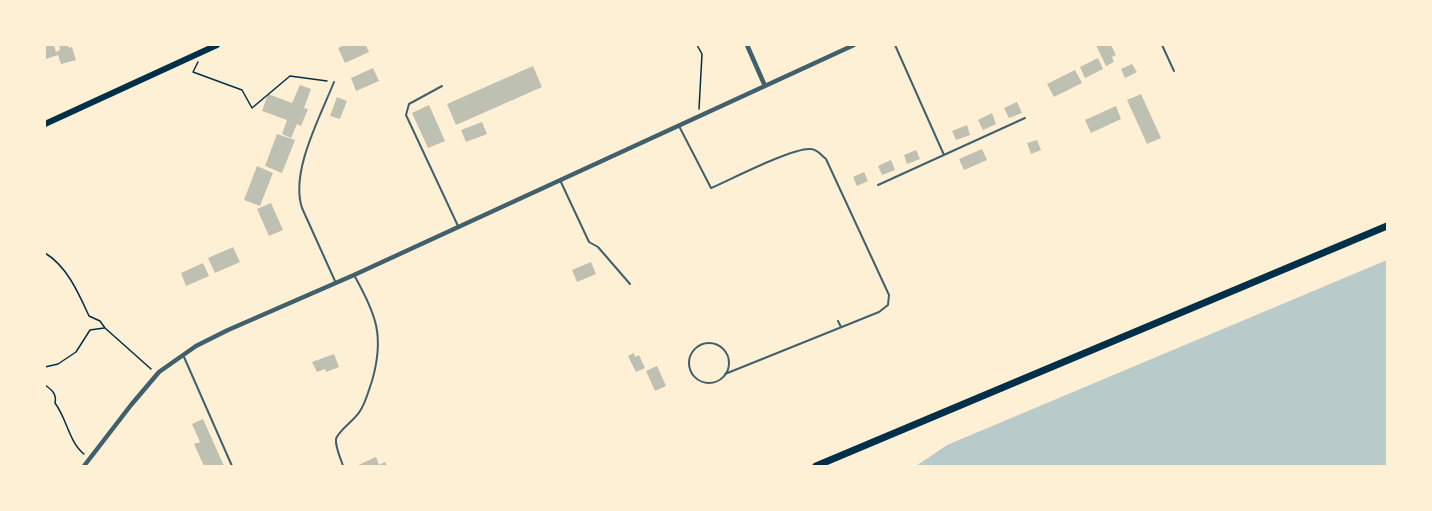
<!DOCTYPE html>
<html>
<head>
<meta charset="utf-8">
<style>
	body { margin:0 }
	#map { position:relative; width:1432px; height:511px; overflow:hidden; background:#fdf0d5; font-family:Rubik,sans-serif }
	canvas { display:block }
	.frame { position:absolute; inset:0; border:46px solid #fdf0d5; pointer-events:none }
</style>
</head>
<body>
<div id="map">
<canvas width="1432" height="511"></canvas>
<div class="frame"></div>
</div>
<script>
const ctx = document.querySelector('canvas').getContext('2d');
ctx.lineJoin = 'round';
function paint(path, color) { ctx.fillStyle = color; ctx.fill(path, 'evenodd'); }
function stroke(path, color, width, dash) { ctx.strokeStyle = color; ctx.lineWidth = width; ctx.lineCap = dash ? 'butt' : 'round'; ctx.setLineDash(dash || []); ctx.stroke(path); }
paint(new Path2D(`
	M1387,260V466H916L947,445Z`), '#b9caca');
paint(new Path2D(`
	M45,45H54L56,52L60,50L59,45H68L69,48L72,47L76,60L61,64L58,55L46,59Z
	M345,45H366L369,52L345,63L338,48Z
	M1096,45H1111L1116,55L1112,57L1114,62L1106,66Z
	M1098,58L1103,69L1085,78L1080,67Z
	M1132,64L1137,72L1125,78L1121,69Z
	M533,66L542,87L456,125L447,104Z
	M373,68L379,81L356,91L351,78Z
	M1075,70L1082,83L1054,97L1047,84Z
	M300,85L311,89L304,108L308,109L301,126L297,124L291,138L282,134L287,120L262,111L268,94L292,103Z
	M1141,94L1161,138L1147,144L1127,100Z
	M337,97L347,101L340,119L330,116Z
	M1017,102L1022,113L1009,118L1004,108Z
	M429,105L445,141L428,148L412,113Z
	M1116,106L1121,119L1091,133L1085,120Z
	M992,113L996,124L983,130L978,120Z
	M482,122L487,134L466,142L461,130Z
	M967,125L970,135L956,140L952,131Z
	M277,134L295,140L282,173L265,166Z
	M1037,140L1041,150L1031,154L1027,143Z
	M982,149L987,160L964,170L959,159Z
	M916,150L920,159L907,164L904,155Z
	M891,160L895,170L882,175L878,166Z
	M257,166L273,173L260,206L244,200Z
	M864,172L868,181L857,186L853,177Z
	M271,203L283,230L269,236L257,209Z
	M233,247L240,262L215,273L208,258Z
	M591,262L596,274L577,282L572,270Z
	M203,263L209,276L186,286L181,273Z
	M634,353L635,357L639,355L645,368L636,372L628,356Z
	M334,354L339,367L326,372L325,369L317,372L312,362Z
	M657,366L666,386L655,391L646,371Z
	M203,419L224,466H204L194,444L200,442L192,424Z
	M376,457L379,465L385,462L387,466H356Z`), '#bec0b2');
stroke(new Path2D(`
	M697,45L702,54L699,109
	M198,62L193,72L242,90L252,108L290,76L327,81
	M45,253C67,266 79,294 89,316L100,321L105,328L151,369
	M45,367L58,364L76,352L90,330L104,328
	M45,385C52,390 57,394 55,403C67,419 69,442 84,454`), '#003049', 1.5);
stroke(new Path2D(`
	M895,45L944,155
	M1162,45L1174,71
	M334,82C320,117 290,172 302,208L335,281
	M442,86L409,104L406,115L458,226
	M679,126L711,188C730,180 793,147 811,149C817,149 821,155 826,159L889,295L888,305L879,312L725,374
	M560,180L589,242L598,247L630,284
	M878,185L1025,118
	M838,321L841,327
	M689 363a20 20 0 1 1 40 0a20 20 0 1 1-40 0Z
	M184,357L232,466
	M343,466C341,459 335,447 336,439C338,431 355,420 360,411C366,402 368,392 372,381C385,336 376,314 354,275`), '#3f606c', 2);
stroke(new Path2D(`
	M747,45L765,86
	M84,466L131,405L159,372L196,346L228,330L354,275L854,45`), '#3f606c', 4.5);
stroke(new Path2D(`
	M45,124L217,45`), '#003049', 6);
stroke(new Path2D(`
	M816,466L1387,226`), '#003049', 7);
</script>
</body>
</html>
